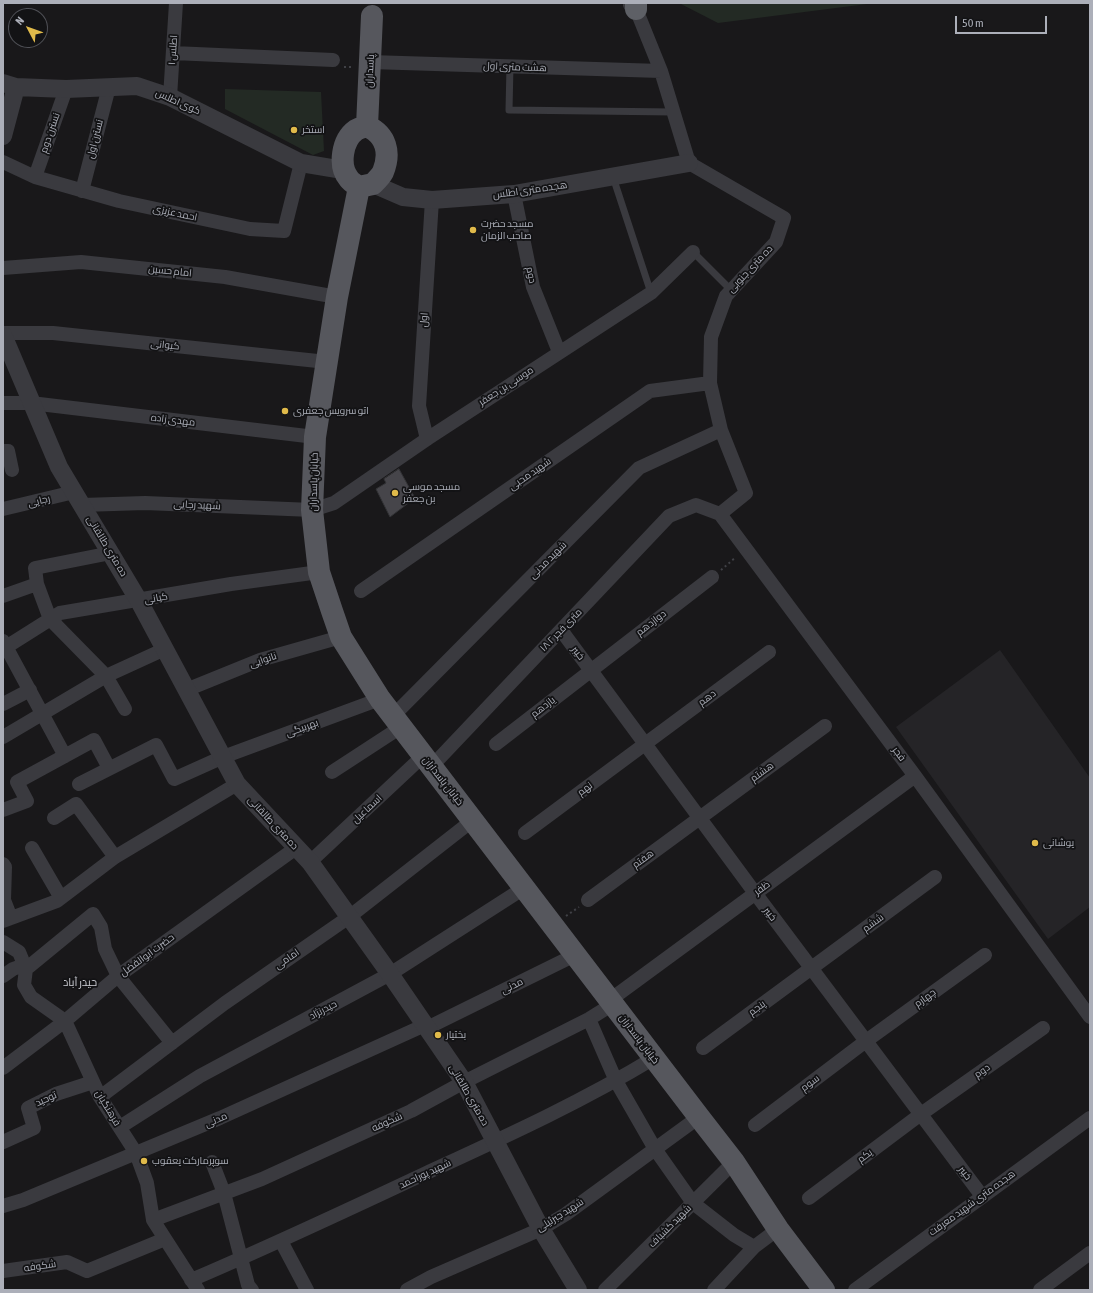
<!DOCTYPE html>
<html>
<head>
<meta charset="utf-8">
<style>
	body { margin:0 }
	#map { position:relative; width:1093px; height:1293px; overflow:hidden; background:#19181a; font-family:"Asap Condensed",sans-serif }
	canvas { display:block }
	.frame { position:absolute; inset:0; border:4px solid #acafb9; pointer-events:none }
	.north { position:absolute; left:8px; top:8px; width:40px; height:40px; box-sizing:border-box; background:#131315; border:1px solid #505157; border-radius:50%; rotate:311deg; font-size:11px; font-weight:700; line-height:16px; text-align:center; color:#acafb9 }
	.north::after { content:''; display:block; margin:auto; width:14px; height:18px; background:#e0ba4a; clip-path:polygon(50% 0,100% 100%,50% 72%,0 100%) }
	.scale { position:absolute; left:955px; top:16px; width:92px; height:18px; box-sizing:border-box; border:2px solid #acafb9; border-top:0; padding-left:5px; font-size:12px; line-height:14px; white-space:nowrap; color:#acafb9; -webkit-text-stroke:3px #131315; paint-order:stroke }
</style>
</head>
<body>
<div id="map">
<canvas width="1093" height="1293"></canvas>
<div class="frame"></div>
<div class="north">N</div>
<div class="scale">50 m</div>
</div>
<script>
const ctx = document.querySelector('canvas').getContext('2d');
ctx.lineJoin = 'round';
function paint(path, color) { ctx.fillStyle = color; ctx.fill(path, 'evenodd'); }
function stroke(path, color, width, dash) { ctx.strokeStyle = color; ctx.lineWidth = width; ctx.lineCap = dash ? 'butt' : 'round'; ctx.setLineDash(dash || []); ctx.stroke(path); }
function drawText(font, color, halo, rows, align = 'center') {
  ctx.font = font + ' "Asap Condensed",Cairo,sans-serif'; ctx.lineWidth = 3.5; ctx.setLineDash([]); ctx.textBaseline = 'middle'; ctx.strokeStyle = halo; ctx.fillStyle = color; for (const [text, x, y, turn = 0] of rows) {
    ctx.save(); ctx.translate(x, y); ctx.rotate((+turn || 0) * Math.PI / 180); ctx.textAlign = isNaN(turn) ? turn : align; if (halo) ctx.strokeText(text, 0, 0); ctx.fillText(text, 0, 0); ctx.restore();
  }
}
paint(new Path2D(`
	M1000,650L1090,778V907L1048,939L896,727Z`), '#252427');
paint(new Path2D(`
	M679,3H875L718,23Z
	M225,89L321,92L324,151L313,155L225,109Z`), '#232a24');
const building = new Path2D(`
	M399,469L415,498L390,517L376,489L386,483L384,479Z`);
paint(building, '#46454a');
stroke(building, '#333336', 1);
stroke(new Path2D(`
	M344,67H353
	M721,570L736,557
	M566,916L579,907`), '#404146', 2, [2, 3]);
stroke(new Path2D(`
	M510,66L509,110L673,112
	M613,177L651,293
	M693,252L731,290`), '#3a3a3f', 7);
stroke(new Path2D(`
	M630,5L636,9L661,71L689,163L784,218L776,242L726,296L711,337L710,383L721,430L746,493L720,514
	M173,53L333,60
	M370,62L661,71
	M170,97L176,3
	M3,162L35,177L119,201L250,229L284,231L301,163
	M35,177L66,89
	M82,191L109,87
	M514,194L533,287L559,352
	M3,268L81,262L225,277L337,297
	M3,333H53L327,362
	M3,403H31L315,437
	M427,439L419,406L432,200
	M3,451H8L12,470
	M82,505L145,503L312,510L334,503L427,439L651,293L693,252
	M3,509L74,492
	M111,553L35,568L37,584L50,619L106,676L125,709
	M361,591L650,391L710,383
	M3,596L37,584
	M561,630L755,893L982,1196
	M3,641L65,756
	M3,649L60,613L231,584L319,572
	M186,690L260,660L341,637
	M3,704L30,690
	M393,716L639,468L721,430
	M3,737L106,676L165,649
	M496,744L712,577
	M432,766L669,516L696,505L720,514L915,776L1090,1017
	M332,772L401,727
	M79,784L156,745L174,779L223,757L380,699
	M3,810L27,801L17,782L94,740L109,768
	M54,818L76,804L115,857
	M525,833L769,652
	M32,848L61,898
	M310,862L423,756
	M3,864L5,867L4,900L11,918
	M588,900L825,726
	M3,921L57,901L115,857L237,784
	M3,942L19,952L26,969L24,985L31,997L65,1021L100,1097L136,1153L147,1183L153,1220L198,1290
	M26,969L93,914L101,927L105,949L118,976L172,1043
	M3,976L13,969L24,965
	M610,1000L915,776
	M589,1019L616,1081L655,1149L693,1203L734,1235L754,1247
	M427,1028L575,955
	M703,1048L935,877
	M3,1068L65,1021L118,976L296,848
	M100,1097L225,1003L349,917L473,820
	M755,1125L866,1041L985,955
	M120,1127L200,1076L390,974L524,888
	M3,1142L34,1128L28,1108L56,1094L93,1082
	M212,1162L224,1193L248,1285L252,1290
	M809,1198L921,1114L1043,1028
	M3,1206L23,1200L220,1118L425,1025
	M153,1220L262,1179L411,1111L464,1082L589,1019L613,1004
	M281,1241L307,1290
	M3,1271L67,1262L87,1271L165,1239
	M191,1280C269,1247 345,1211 422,1175C500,1139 580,1103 654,1058
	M407,1290L431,1277L541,1229L566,1214L699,1117
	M605,1290L734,1162
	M714,1290L754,1247L778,1229
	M855,1290L1090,1118
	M1040,1290L1090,1253`), '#3a3a3f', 14);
stroke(new Path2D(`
	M3,83L16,87L66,89L137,86L170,97L301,163L343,170
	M3,136L16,87
	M373,184L403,197L432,200L514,194L689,163
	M3,335L59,467L139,601L237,784L310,862L390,974L464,1082L541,1229L578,1290`), '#3a3a3f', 18);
stroke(new Path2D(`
	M367,126C386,135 391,152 383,172C381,176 376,181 373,184L359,187C356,185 351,182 349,179C338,166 342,140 356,130C359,128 364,127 367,126Z
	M367,126L372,16
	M359,187L337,297L315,437L312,510L319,572L332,611L341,637L380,699L699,1117L734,1162L778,1229L824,1290`), '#56575d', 22);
stroke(new Path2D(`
	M636,3V9`), '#5e6066', 22);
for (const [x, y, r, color] of [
	[294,130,4,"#e0ba4a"],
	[473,230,4,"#e0ba4a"],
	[285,411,4,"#e0ba4a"],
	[395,493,4,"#e0ba4a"],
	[1035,843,4,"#e0ba4a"],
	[438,1035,4,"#e0ba4a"],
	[144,1161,4,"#e0ba4a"]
]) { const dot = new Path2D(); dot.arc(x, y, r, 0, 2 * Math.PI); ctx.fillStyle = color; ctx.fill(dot); stroke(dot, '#131315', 1.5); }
drawText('10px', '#acafb9', '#131315', [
	["اطلس ۱",173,50,-86],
	["هشت متری اول",515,67,2],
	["پاسداران",370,71,-87],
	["کوی اطلس",178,102,24],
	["نسترن دوم",50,133,-71],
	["نسترن اول",95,139,-76],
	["هجده متری اطلس",530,190,-8],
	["احمد عزیزی",175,213,12],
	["ده متری جنوبی",750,269,-47],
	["امام حسین",170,271,6],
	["دوم",531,275,78],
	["اول",424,320,-86],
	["کیوانی",165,345,6],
	["موسی بن جعفر",506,386,-33],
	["مهدی زاده",173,420,7],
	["شهید محبی",530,474,-35],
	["خیابان پاسداران",314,482,-89],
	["رجایی",39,501,-14],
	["شهید رجایی",197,505,3],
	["ده متری طالقانی",107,546,59],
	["شهید مدنی",548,560,-45],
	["کیانی",156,598,-10],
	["دوازدهم",651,623,-38],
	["۱۸ متری فجر ۲",561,630,-46],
	["خیبر",578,653,53],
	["نانوایی",263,660,-19],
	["دهم",707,698,-37],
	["یازدهم",543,707,-38],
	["بهربیگی",302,728,-20],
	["فجر",899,754,53],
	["هشتم",762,772,-36],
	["خیابان پاسداران",443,781,52],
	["نهم",585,789,-37],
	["اسماعیل",367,809,-43],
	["ده متری طالقانی",273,823,47],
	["هفتم",643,859,-36],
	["ظفر",762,888,-36],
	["خیبر",770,914,53],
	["ششم",873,923,-37],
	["حضرت ابوالفضل",147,955,-36],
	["امامی",287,959,-35],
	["مدنی",512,986,-26],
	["چهارم",925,998,-36],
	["پنجم",757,1008,-36],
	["حیدرنژاد",323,1010,-28],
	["خیابان پاسداران",639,1039,53],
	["دوم",982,1071,-35],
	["سوم",810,1083,-37],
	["ده متری طالقانی",469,1095,60],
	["توحید",46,1099,-25],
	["فرهنگیان",108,1108,59],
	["مدنی",216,1120,-23],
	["شکوفه",387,1122,-24],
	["یکم",865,1156,-37],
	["خیبر",965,1173,53],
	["شهید پوراحمد",425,1174,-25],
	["هجده متری شهید معرفت",972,1203,-36],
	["شهید جبرئیلی",560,1215,-32],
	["شهید کشباف",670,1226,-45],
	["شکوفه",40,1266,-8]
]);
drawText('10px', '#acafb9', '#131315', [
	["استخر",302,130],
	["مسجد حضرت",481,224],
	["صاحب الزمان",481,236],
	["اتو سرویس جعفری",293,411],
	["مسجد موسی",403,487],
	["بن جعفر",403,499],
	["یوشانی",1043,843],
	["بختیار",446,1035],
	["سوپرمارکت یعقوب",152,1161]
], 'left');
drawText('11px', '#cdced5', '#131315', [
	["حیدر آباد",80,983]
]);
</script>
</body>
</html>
